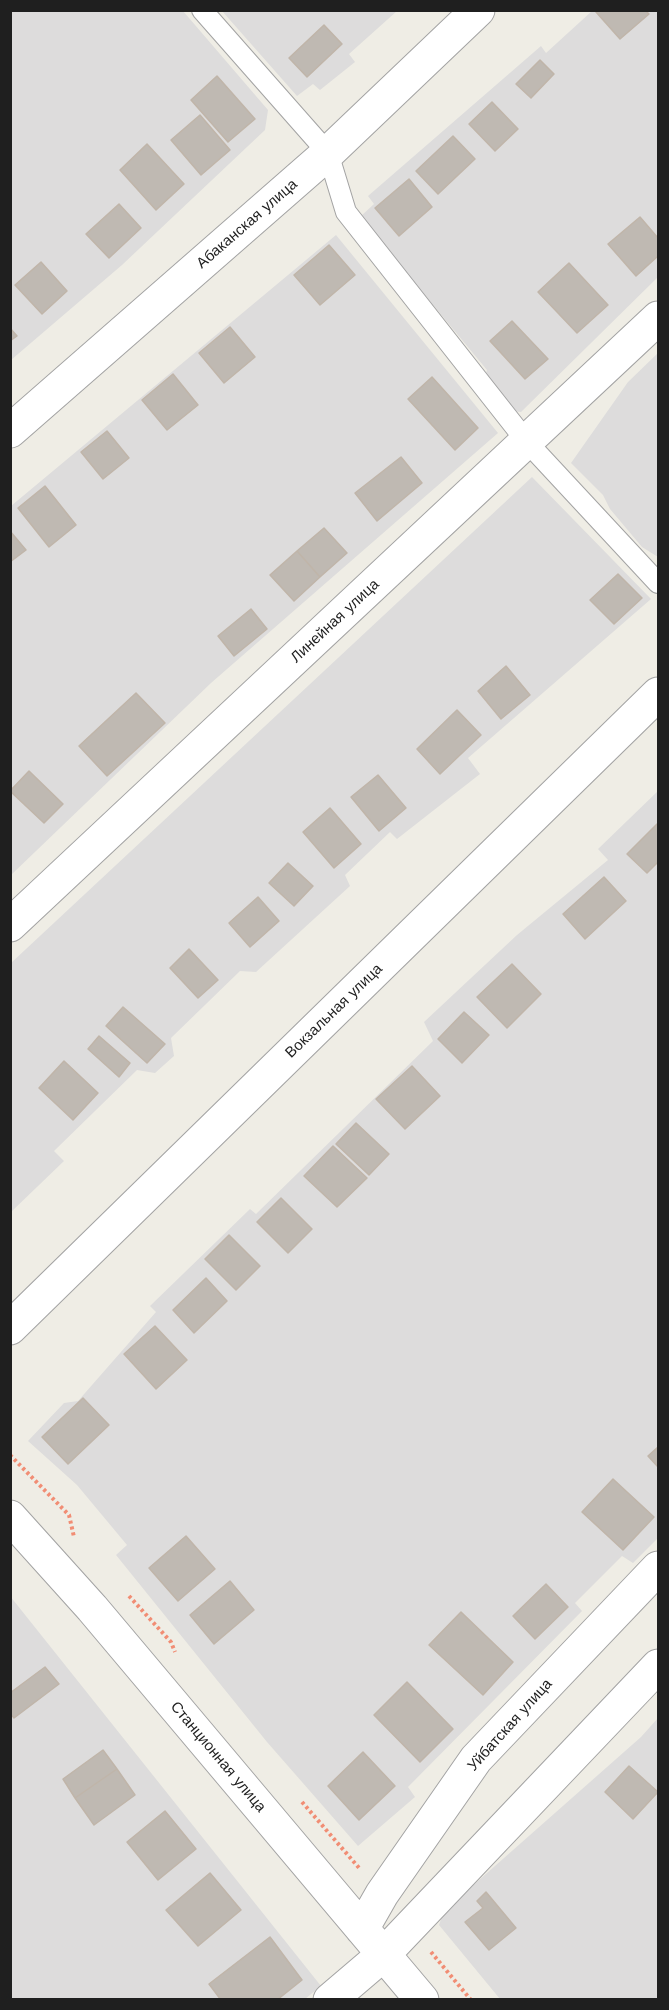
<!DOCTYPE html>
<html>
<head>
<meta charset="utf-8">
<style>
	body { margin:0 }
	#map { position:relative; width:669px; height:2010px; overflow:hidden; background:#efede5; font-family:"Work Sans",sans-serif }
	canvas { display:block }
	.frame { position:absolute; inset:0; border:12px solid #1f1f1f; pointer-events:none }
</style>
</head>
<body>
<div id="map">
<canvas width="669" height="2010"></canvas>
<div class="frame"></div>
</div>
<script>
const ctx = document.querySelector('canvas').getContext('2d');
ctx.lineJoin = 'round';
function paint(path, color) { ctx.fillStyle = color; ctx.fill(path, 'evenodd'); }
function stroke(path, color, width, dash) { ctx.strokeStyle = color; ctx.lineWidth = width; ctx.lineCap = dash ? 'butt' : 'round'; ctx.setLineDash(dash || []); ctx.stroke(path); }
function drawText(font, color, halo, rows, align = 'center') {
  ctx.font = font + ' "Work Sans",sans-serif'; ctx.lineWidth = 5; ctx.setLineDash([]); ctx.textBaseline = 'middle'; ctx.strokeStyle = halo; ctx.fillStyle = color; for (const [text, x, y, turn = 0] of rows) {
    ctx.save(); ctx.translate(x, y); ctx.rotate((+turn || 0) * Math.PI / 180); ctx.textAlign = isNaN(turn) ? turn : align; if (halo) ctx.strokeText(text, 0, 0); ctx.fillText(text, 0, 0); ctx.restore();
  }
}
paint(new Path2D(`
	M11,11H183L268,110L265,130L122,265L11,360Z
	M222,11H397L349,54L355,62L320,90L313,84L297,96Z
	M592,11H658V277L521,412L511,411L484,379L487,370L360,217L374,204L368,196L541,46L546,53Z
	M336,235L498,433L211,683L11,875V506Z
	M658,353V557L642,547L610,509L603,495L571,463L628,382Z
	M532,477L651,599L468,758L480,774L397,839L390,832L345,875L350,886L256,972L240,971L171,1038L174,1056L155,1073L137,1070L54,1151L64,1161L11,1212V963Z
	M658,791V1538L633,1563L622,1556L575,1603L582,1611L408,1787L415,1797L358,1846L267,1742L116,1555L127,1545L77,1485L28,1441L64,1403L78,1401L156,1312L150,1306L250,1209L256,1214L433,1041L424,1022L517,935L608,860L598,849Z
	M10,1596L321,1986L305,1999H11Z
	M658,1718V1999H500L439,1925L444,1911L641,1737Z`), '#dddcdc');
const building = new Path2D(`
	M597,10H645L649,14L620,39L596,12Z
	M324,25L342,44L307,77L289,58Z
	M540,60L554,74L531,98L516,84Z
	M217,76L255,119L228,142L191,100Z
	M492,102L518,129L495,151L469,124Z
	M200,115L230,150L201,175L171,140Z
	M453,136L475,159L438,194L416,171Z
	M147,144L184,184L156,210L120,170Z
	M409,179L432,207L399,236L375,208Z
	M119,204L141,228L109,258L86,234Z
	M640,217L658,238V256L636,276L608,244Z
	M329,245L355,275L320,305L294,275Z
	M41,262L67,291L42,314L15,285Z
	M569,263L608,305L577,333L538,292Z
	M512,321L548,359L525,379L490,341Z
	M230,327L255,357L224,383L199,353Z
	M10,328L17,336L10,341Z
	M173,374L198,405L167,430L142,400Z
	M432,377L478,428L455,450L408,399Z
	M107,431L129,458L103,479L81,452Z
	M401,457L422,483L377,521L355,493Z
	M45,486L76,525L49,547L18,508Z
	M324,528L347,553L320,577L297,551Z
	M10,531L26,550L10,562Z
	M297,551L320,577L294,601L270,575Z
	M618,574L642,598L614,624L590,600Z
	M251,609L267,629L234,656L218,636Z
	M506,666L530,695L501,719L478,691Z
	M136,693L165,723L107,776L79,746Z
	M457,710L481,735L440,774L417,749Z
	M29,771L63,804L44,823L10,791Z
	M378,775L406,808L379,831L351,797Z
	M330,808L361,844L334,868L303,832Z
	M657,824L658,826V862L647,873L627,854Z
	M288,863L313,886L294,906L269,883Z
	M604,877L626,901L585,939L563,914Z
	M258,897L279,921L250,947L229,923Z
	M189,949L218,980L198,998L170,968Z
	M512,964L541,994L507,1028L477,997Z
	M123,1007L165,1044L147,1063L106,1026Z
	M464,1012L489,1035L462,1063L438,1039Z
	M99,1036L130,1063L119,1077L88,1049Z
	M64,1061L98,1093L73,1120L39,1088Z
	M412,1066L440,1096L405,1129L376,1099Z
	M356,1123L389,1154L369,1175L336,1144Z
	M333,1146L367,1178L337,1207L304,1176Z
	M281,1198L312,1229L288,1253L257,1222Z
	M229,1235L260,1266L236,1290L205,1259Z
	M206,1278L227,1301L194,1333L173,1310Z
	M155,1326L187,1360L156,1389L124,1354Z
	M83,1398L109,1425L68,1464L42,1437Z
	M658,1447V1467L648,1456Z
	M613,1479L654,1517L623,1550L582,1512Z
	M186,1536L215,1569L178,1601L149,1568Z
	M230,1581L254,1610L214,1644L190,1615Z
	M546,1584L568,1607L535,1639L513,1616Z
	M461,1612L513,1662L483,1695L429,1645Z
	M45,1667L59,1684L14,1718L10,1713V1693Z
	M407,1682L453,1729L420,1762L374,1715Z
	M103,1750L117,1769L75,1798L63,1779Z
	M363,1752L395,1786L359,1820L328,1786Z
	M629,1766L658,1792L633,1819L605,1792Z
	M117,1769L135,1795L94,1825L75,1798Z
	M165,1811L196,1849L158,1880L127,1842Z
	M210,1873L241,1910L198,1946L166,1910Z
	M486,1892L516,1928L489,1950L465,1922L483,1908L477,1901Z
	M270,1937L302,1980L277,2000H221L209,1984Z`);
paint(building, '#bfb9b2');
stroke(building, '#c0b5a9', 1.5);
const service = new Path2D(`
	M202,10L328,153L346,212L527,442L658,583`);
const minor = new Path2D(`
	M10,431L328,153L478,10
	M10,925L658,318
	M10,1328L658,694
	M10,1517L92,1608L422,2000
	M362,1929L382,1894L476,1759L658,1568
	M330,2000L384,1954L658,1666`);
stroke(service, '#a3a3a3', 22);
stroke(minor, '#a3a3a3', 35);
stroke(new Path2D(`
	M10,1455L69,1515L74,1537
	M129,1596L171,1642L175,1652
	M302,1802L360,1869
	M431,1952L471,2000`), '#f18d74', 4, [3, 3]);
stroke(service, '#fff', 20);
stroke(minor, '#fff', 33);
drawText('15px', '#1f1f1f', '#fff', [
	["Абаканская улица",247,224,-41],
	["Линейная улица",335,621,-43],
	["Вокзальная улица",334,1011,-44],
	["Уйбатская улица",510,1725,-48],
	["Станционная улица",218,1757,50]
]);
</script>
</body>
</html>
